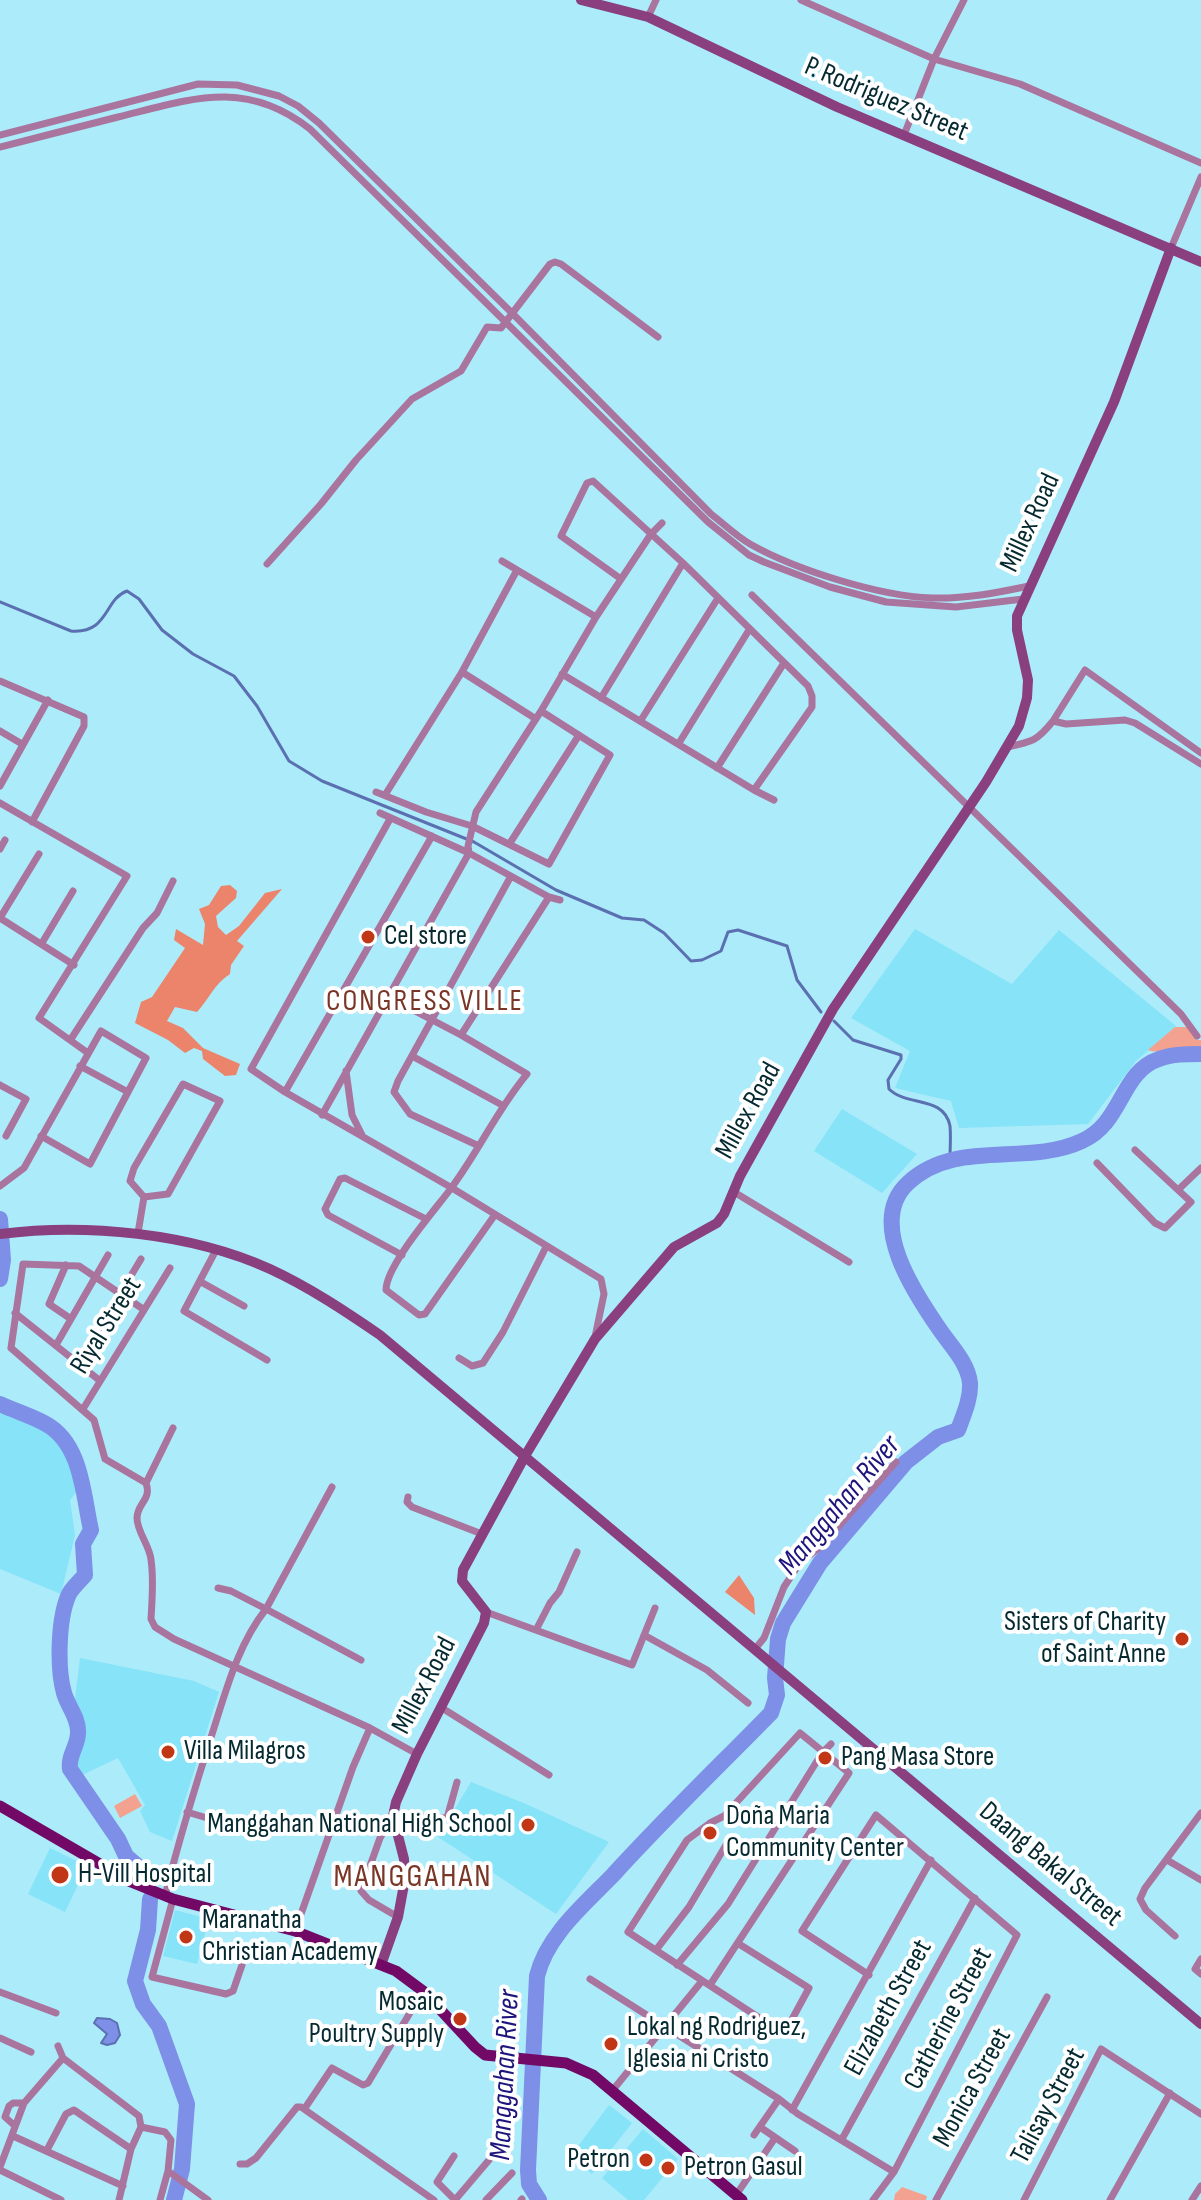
<!DOCTYPE html>
<html>
<head>
<meta charset="utf-8">
<style>
	body { margin:0 }
	canvas { display:block; background:#acebfa }
</style>
</head>
<body>
<canvas width="1201" height="2200"></canvas>
<script>
const ctx = document.querySelector('canvas').getContext('2d');
ctx.lineJoin = 'round';
function paint(path, color) { ctx.fillStyle = color; ctx.fill(path, 'evenodd'); }
function stroke(path, color, width, dash) { ctx.strokeStyle = color; ctx.lineWidth = width; ctx.lineCap = dash ? 'butt' : 'round'; ctx.setLineDash(dash || []); ctx.stroke(path); }
function drawText(font, color, halo, rows, align = 'center') {
  ctx.font = font + ' "Sofia Sans Condensed",sans-serif'; ctx.lineWidth = 8; ctx.setLineDash([]); ctx.textBaseline = 'middle'; ctx.strokeStyle = halo; ctx.fillStyle = color; for (const [text, x, y, turn = 0] of rows) {
    ctx.save(); ctx.translate(x, y); ctx.rotate((+turn || 0) * Math.PI / 180); ctx.textAlign = isNaN(turn) ? turn : align; if (halo) ctx.strokeText(text, 0, 0); ctx.fillText(text, 0, 0); ctx.restore();
  }
}
paint(new Path2D(`
	M915,929L1012,984L1059,930L1176,1026L1136,1061L1088,1124L959,1128L951,1101L895,1088L910,1051L851,1018Z
	M842,1109L917,1154L882,1193L814,1151Z
	M0,1410L48,1432L66,1455L78,1490L70,1500L75,1535L61,1594L0,1569Z
	M80,1658L194,1681L219,1692L172,1841L150,1832L140,1811L145,1805L118,1758L78,1777L70,1760L83,1735L75,1699Z
	M471,1782L526,1804L609,1842L556,1914L438,1837Z
	M50,1848L87,1866L65,1912L28,1894Z
	M175,1910L209,1919L197,1964L163,1956Z
	M609,2105L632,2123L592,2174L570,2157Z
	M643,2129L678,2159L644,2200H628L602,2178Z`), '#86e3f8');
paint(new Path2D(`
	M1175,1027H1190L1196,1040H1201V1050C1189,1050 1156,1054 1148,1050Z
	M135,1794L142,1806L120,1818L114,1806Z
	M902,2187L927,2196L926,2200H894L895,2194Z`), '#f3a28f');
paint(new Path2D(`
	M230,885L237,891L236,898L216,916L218,927L226,935L239,926L265,893L282,889L237,941L244,946L231,965L230,974C214,984 210,998 197,1012L175,1007L167,1021L183,1028L203,1048L240,1064L236,1075L225,1076L203,1059L202,1051L194,1048L185,1053L168,1040L135,1023L141,1002L152,997L185,948L174,940L176,929L203,945L205,924L199,909L209,905L221,886Z
	M739,1575L754,1598L755,1615L725,1592Z`), '#ec846c');
const water = new Path2D(`
	M97,2018L110,2019L117,2023L120,2035L115,2043L107,2045L101,2043L107,2034L94,2023Z`);
paint(water, '#7e8fe7');
stroke(water, '#5a70b0', 2);
stroke(new Path2D(`
	M0,602L71,631C109,634 104,599 127,591L139,599L162,630L193,654L234,676L257,706L289,761L322,781L474,842L556,890L622,918L644,920L664,933L691,961L702,960L721,951L728,932L738,930L787,946L797,980L821,1012
	M834,1021L853,1040L901,1055V1059L888,1080L889,1089C907,1107 944,1095 950,1126C951,1136 950,1148 950,1158`), '#5a70b0', 3);
stroke(new Path2D(`
	M0,1219L3,1260L0,1279
	M0,1404C15,1411 32,1416 46,1424C82,1444 83,1495 91,1530L83,1544L85,1575C80,1581 73,1587 69,1594C58,1618 57,1668 64,1693C68,1707 79,1718 78,1733C78,1746 68,1755 70,1769L118,1839L126,1856L147,1874V1881
	M150,1899L148,1930L135,1981L143,2004L159,2026L187,2104L182,2169L174,2200
	M539,2200L529,2184L528,2170L537,1976C547,1935 585,1904 613,1875C664,1819 718,1767 771,1713L777,1695L775,1678L778,1639L783,1623L820,1563L906,1462L938,1437L958,1430C963,1416 971,1399 970,1383C968,1363 951,1346 940,1330C915,1294 866,1222 908,1183C956,1138 1026,1167 1082,1141C1123,1123 1120,1072 1159,1059C1172,1054 1187,1054 1201,1054`), '#7e8fe7', 16);
stroke(new Path2D(`
	M801,0L934,59L1020,84L1201,163
	M648,17L656,0
	M0,135L198,84L237,85L279,96L298,106L319,123L513,314L711,514C724,524 736,536 750,544C796,570 879,596 932,598C965,599 996,593 1029,586
	M904,135L934,59L964,0
	M0,147C39,137 79,127 118,117C191,99 245,78 310,129L708,522L749,555L764,562L830,587L886,602L956,607L1023,599
	M1171,248L1201,177
	M502,561L596,617
	M267,564L321,504L356,460L412,399L461,371L487,327L501,328L550,264L555,262L561,264L658,337
	M621,579L561,536L587,483L593,481L683,563L808,686L812,696V707L754,790
	M752,595L1181,1014L1197,1036
	M462,672L536,719
	M562,674L754,790L774,800
	M0,681L84,717V726L32,822
	M601,698L683,563
	M641,720L718,598
	M0,731L22,744
	M679,743L749,630
	M1007,747C1032,742 1037,741 1053,721
	M1201,753L1085,670L1053,721L1066,724L1125,720L1135,723L1201,764
	M717,768L784,663
	M0,786L48,700
	M376,792L426,812L472,826L549,864L610,755L541,711
	M385,795L462,672L517,570
	M0,803L127,876L39,1018L88,1053
	M380,813L469,853L549,897L560,900
	M390,819L251,1069L285,1092L452,1188L601,1279L604,1294L595,1337
	M510,843L579,735
	M0,849L5,840
	M0,918L74,965
	M0,918L39,854
	M42,943L73,891
	M390,998L461,1035L527,1074C497,1110 480,1149 452,1187C436,1209 386,1265 386,1290L419,1315L425,1314L494,1216
	M461,1035L549,897
	M71,1039L143,928L157,913L173,881
	M412,1056L502,1105
	M80,1066L128,1092
	M346,1071L352,1115L362,1135
	M0,1085L26,1099L6,1136
	M285,1092L432,836
	M322,1115L469,853L468,846L476,812L541,711L596,617L651,534L662,523
	M479,1146L410,1114L394,1092L398,1081L511,876
	M1097,1163L1155,1223L1165,1228L1191,1202L1135,1150
	M0,1186L24,1168L101,1031L146,1058L90,1164L41,1136
	M1179,1189L1201,1168
	M734,1192L849,1262
	M138,1233L144,1197L130,1181L134,1168L183,1084L220,1101L168,1194L144,1197
	M216,1250L184,1311L267,1360
	M402,1255L328,1215L325,1209L340,1179L345,1178L426,1219
	M66,1265L49,1304L71,1319
	M201,1282L244,1306
	M15,1313L99,1380
	M56,1345L108,1255
	M11,1348L94,1420L105,1459L146,1483C152,1500 137,1503 137,1518C137,1532 150,1546 151,1560C154,1579 152,1600 151,1619L155,1627L174,1639L370,1728L417,1754
	M11,1348L23,1264L79,1266L143,1309
	M459,1358L472,1366L483,1363L503,1332L546,1247
	M78,1364L141,1259
	M83,1409L170,1268
	M146,1483L173,1428
	M332,1487L266,1609L361,1660
	M408,1497L407,1502L412,1507L482,1534
	M486,1612L632,1665L655,1608
	M536,1630L550,1603L559,1592L577,1552
	M644,1635L707,1670L748,1703
	M755,1649L764,1638L784,1587L799,1564L821,1546L896,1462
	M442,1708L549,1775
	M187,1812L251,1831
	M1167,1860L1201,1880
	M165,1896C179,1839 196,1784 214,1728C227,1687 239,1643 266,1609L231,1591L218,1588
	M173,1899L152,1977L226,1994L233,1991L242,1965
	M398,1917L369,1900L361,1891L380,1838L393,1816L447,1818L457,1782
	M295,1931L353,1767L370,1728
	M1175,1936L1146,1910L1140,1899L1145,1888L1201,1813
	M656,1950L689,1907L726,1845
	M1201,1959L1195,1969L1201,1974
	M677,1965L728,1904L822,1753L831,1744
	M869,1975L802,1931L876,1815L1017,1935L894,2172L873,2200
	M590,1979L779,2099L798,2114L894,2172
	M710,1985L849,1773L800,1733L724,1816L710,1823L687,1840L628,1932L784,2034L809,1988L739,1944
	M0,1992L56,2013
	M0,2038L31,2052
	M58,2046L63,2058L139,2116L141,2127L131,2149L119,2200
	M612,2091L702,1981
	M305,2108L332,2068L363,2085L368,2083L423,1991
	M792,2110L931,1860
	M15,2126L5,2117L9,2106L13,2103H24
	M141,2127L165,2132L171,2140L168,2171L160,2200
	M760,2127L795,2151
	M754,2135L779,2099
	M13,2136L123,2186
	M842,2139L975,1898
	M47,2150L66,2114L74,2110L131,2149
	M454,2156L437,2182L454,2199
	M240,2164H247L256,2158L297,2107H301L434,2200
	M0,2167L24,2103L63,2058
	M0,2170L61,2200
	M168,2171L208,2200
	M736,2195L775,2138
	M455,2200L489,2160
	M486,2200L512,2173
	M521,2200L522,2199
	M936,2200L1047,1997
	M1024,2200L1101,2049L1201,2114
	M1110,2200L1170,2093
	M1192,2200L1201,2186`), '#a9759e', 7);
stroke(new Path2D(`
	M581,0L648,17L837,107L1201,262
	M0,1234C86,1223 191,1233 270,1269C309,1287 345,1311 380,1335L1201,2024
	M381,1965L398,1917L405,1879L404,1859L393,1816L396,1802L417,1754L484,1623L486,1612L462,1581L463,1570L525,1456L595,1339L674,1247L717,1223L724,1214L740,1176L833,1009L986,782L1019,726L1027,698L1028,680L1017,630V616L1114,402L1171,248`), '#8a3f7e', 10);
stroke(new Path2D(`
	M0,1806L131,1882L173,1899L295,1931L396,1971L423,1991L475,2047L485,2055L566,2063L593,2075L742,2200`), '#720966', 11);
for (const [x, y, r, color] of [
	[368,937,8,"#c13716"],
	[1182,1639,8,"#c13716"],
	[168,1752,8,"#c13716"],
	[825,1758,8,"#c13716"],
	[528,1825,8,"#c13716"],
	[710,1833,8,"#c13716"],
	[60,1875,10,"#c13716"],
	[186,1937,8,"#c13716"],
	[460,2019,8,"#c13716"],
	[611,2044,8,"#c13716"],
	[646,2160,8,"#c13716"],
	[668,2168,8,"#c13716"]
]) { const dot = new Path2D(); dot.arc(x, y, r, 0, 2 * Math.PI); ctx.fillStyle = color; ctx.fill(dot); stroke(dot, '#fff', 3); }
drawText('28px', '#052930', '#fff', [
	["P. Rodriguez Street",886,100,23],
	["Millex Road",1031,523,-65],
	["Millex Road",749,1111,-61],
	["Riyal Street",107,1326,-58],
	["Millex Road",425,1686,-62],
	["Daang Bakal Street",1050,1865,40],
	["Elizabeth Street",889,2008,-61],
	["Catherine Street",949,2019,-62],
	["Monica Street",973,2088,-61],
	["Talisay Street",1049,2106,-62]
]);
drawText('28px', '#052930', '#fff', [
	["Cel store",384,937],
	["Sisters of Charity",1166,1623,"right"],
	["of Saint Anne",1166,1655,"right"],
	["Villa Milagros",184,1752],
	["Pang Masa Store",841,1758],
	["Doña Maria",726,1817],
	["Community Center",726,1849],
	["Manggahan National High School",512,1825,"right"],
	["H-Vill Hospital",78,1875],
	["Maranatha",202,1921],
	["Christian Academy",202,1953],
	["Mosaic",444,2003,"right"],
	["Poultry Supply",444,2035,"right"],
	["Lokal ng Rodriguez,",627,2028],
	["Iglesia ni Cristo",627,2060],
	["Petron",630,2160,"right"],
	["Petron Gasul",684,2168]
], 'left');
ctx.letterSpacing = '2px';
drawText('30px', '#793525', '#fff', [
	["CONGRESS VILLE",425,1002]
]);
ctx.letterSpacing = '0px';
drawText('italic 30px', '#1d157c', '#fff', [
	["Manggahan River",840,1506,-50],
	["Manggahan River",506,2075,-87]
]);
ctx.letterSpacing = '2px';
drawText('32px', '#793525', '#fff', [
	["MANGGAHAN",413,1878]
]);
ctx.letterSpacing = '0px';
</script>
</body>
</html>
